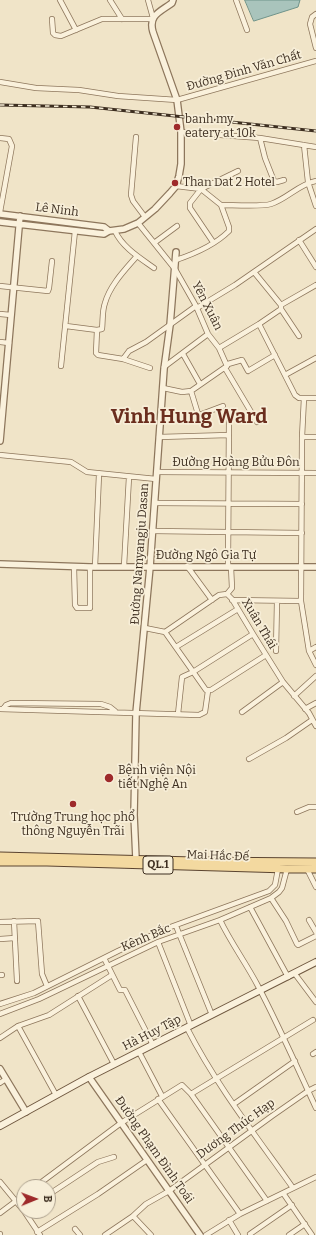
<!DOCTYPE html>
<html>
<head>
<meta charset="utf-8">
<style>
	body { margin:0 }
	#map { position:relative; width:316px; height:1235px; overflow:hidden; background:#f0e4c8; font-family:Bitter,serif }
	canvas { display:block }
	.north { position:absolute; left:16px; top:1179px; width:40px; height:40px; box-sizing:border-box; background:#f7eed8; border:1px solid #ada18e; border-radius:50%; rotate:89deg; font-size:11px; font-weight:700; line-height:16px; text-align:center; color:#3d2e20 }
	.north::after { content:''; display:block; margin:auto; width:14px; height:18px; background:#9e2a2b; clip-path:polygon(50% 0,100% 100%,50% 72%,0 100%) }
</style>
</head>
<body>
<div id="map">
<canvas width="316" height="1235"></canvas>
<div class="north">B</div>
</div>
<script>
const ctx = document.querySelector('canvas').getContext('2d');
ctx.lineJoin = 'round';
function paint(path, color) { ctx.fillStyle = color; ctx.fill(path, 'evenodd'); }
function stroke(path, color, width, dash) { ctx.strokeStyle = color; ctx.lineWidth = width; ctx.lineCap = dash ? 'butt' : 'round'; ctx.setLineDash(dash || []); ctx.stroke(path); }
function drawText(font, color, halo, rows, align = 'center') {
  ctx.font = font + ' Bitter,serif'; ctx.lineWidth = 3.5; ctx.setLineDash([]); ctx.textBaseline = 'middle'; ctx.strokeStyle = halo; ctx.fillStyle = color; for (const [text, x, y, turn = 0] of rows) {
    ctx.save(); ctx.translate(x, y); ctx.rotate((+turn || 0) * Math.PI / 180); ctx.textAlign = isNaN(turn) ? turn : align; if (halo) ctx.strokeText(text, 0, 0); ctx.fillText(text, 0, 0); ctx.restore();
  }
}
const water = new Path2D(`
	M245,0H300L298,7L254,21Z`);
paint(water, '#a9c4bc');
stroke(water, '#6f938a', 1);
const minor = new Path2D(`
	M60,0L76,30
	M110,0L122,19
	M148,0L153,18
	M236,0L247,30
	M316,14L312,17L310,24L316,48
	M52,19L53,33L55,35L61,36L102,19H152
	M0,82L36,88L79,90L118,96L177,100L316,61
	M181,132L260,138L316,147
	M136,137L131,195L133,201L145,217
	M0,138L9,139L12,146L0,212
	M260,138L265,158L274,181L277,182L284,180
	M304,145L308,182L316,206
	M176,186L201,189L221,205C233,205 261,207 271,204C287,199 299,184 316,181
	M138,223L175,269L196,306L208,334L219,348L259,324L295,395L299,398H316
	M115,231C122,247 140,258 154,268
	M299,240L316,267
	M213,242L190,208V203L201,189L238,171
	M154,243L177,226
	M137,256C125,270 110,285 105,303C102,311 103,320 102,329L97,330L96,353L98,355L123,359L150,368
	M176,260C194,254 215,245 229,231V227L221,205
	M254,272L281,305
	M0,286L48,291L49,288L52,261
	M197,308L235,285L316,229
	M281,309L299,336
	M0,314L11,315
	M259,324L281,309V305L316,285
	M66,326L97,330
	M0,342L9,343
	M219,348L227,366L191,391L198,414L199,415L223,406
	M183,354L200,384
	M123,359L129,351L146,342L196,306
	M228,364L242,360L248,371L275,355
	M61,366L75,231
	M164,367L208,334
	M225,368L257,422
	M285,375L316,358
	M163,388L182,392L191,391
	M304,398L302,437L301,601L309,651L316,665
	M159,437L229,435
	M302,437H316
	M0,455L71,462L87,472L156,479
	M157,472L316,473
	M155,503L302,504
	M153,531L302,533
	M124,566L129,477
	M187,566L212,600
	M74,567L75,605L77,608H90V567
	M95,567L99,474
	M228,567L229,419
	M227,594L232,588L231,567
	M232,600L301,601
	M145,628L165,632L206,690H211L266,655
	M165,632L219,595L227,594L232,599L253,634L283,682L309,713L316,726
	M176,647L238,609
	M276,651L277,601
	M309,651L316,647
	M294,696L316,676
	M0,709L199,715L205,712L208,691
	M3,709L6,705L11,703L101,704L110,707L115,711
	M305,709L316,703
	M242,712L283,682
	M178,714L182,677L193,672L253,634
	M249,759L286,738L312,720
	M297,812L309,807H316
	M307,869L316,887
	M271,898L286,921L297,944L298,945L316,936
	M250,907L288,977
	M220,920C231,943 246,963 258,986C279,1026 297,1067 316,1108
	M309,920L316,932
	M14,921L17,981
	M0,922L38,921L42,974L47,986
	M176,926L212,1015
	M0,939L15,938
	M158,942L191,1026
	M104,958L120,990H125L153,1045
	M295,974L316,1002
	M0,975H2
	M78,996L114,1064
	M0,1004L34,993L118,951L165,929L269,891L275,885L278,869
	M0,1014L39,999L158,942L220,920L271,898L279,892L282,888L287,869
	M18,1026L56,1095
	M187,1028C216,1085 256,1136 293,1188
	M0,1038L18,1026L49,1015L112,975
	M139,1052L162,1096
	M313,1054L316,1052
	M0,1083L6,1079
	M191,1094L313,1020
	M158,1099L240,1214
	M234,1104L295,1061
	M0,1182L24,1211L40,1235
	M35,1187L121,1123L182,1085L191,1094L267,1201
	M283,1193L312,1235
	M48,1195L98,1162L114,1157
	M0,1213L24,1195
	M133,1216L151,1235
	M229,1220L238,1235
	M75,1229L80,1235
	M37,1232L98,1194L147,1160
	M0,1234V1235
	M250,1234L292,1205
	M105,1235L133,1216L146,1204L169,1191L272,1116L308,1091L316,1087
	M206,1235L240,1214L316,1177
	M289,1235L305,1224`);
const tertiary = new Path2D(`
	M0,214L104,227L109,231
	M0,222L104,234L109,231L124,229L138,223L155,209L170,193L176,186L179,176L181,164V132L177,100L153,32C148,15 160,12 172,3L173,0
	M0,441L20,216
	M0,564L90,567H316
	M136,859L134,815L136,713L150,567L164,369L170,325L176,252
	M0,1069L26,1112
	M89,1077L200,1235`);
const secondary = new Path2D(`
	M0,1126L89,1077L316,962`);
const primary = new Path2D(`
	M0,856L194,861L316,862
	M0,862H47L287,869H316`);
stroke(minor, '#8d765c', 6);
stroke(tertiary, '#8d765c', 8);
stroke(secondary, '#6f573f', 8);
stroke(primary, '#5b4430', 9);
stroke(minor, '#faf1dc', 4.5);
stroke(tertiary, '#faf1dc', 5.5);
stroke(secondary, '#faf1dc', 6);
stroke(primary, '#f3d9a0', 7);
const rail = new Path2D(`
	M0,105L90,107L316,131`);
stroke(rail, '#3d2e20', 3);
stroke(rail, '#f7eed8', 1.5, [4.5]);
for (const [x, y, r, color] of [
	[177,127,4,"#9e2a2b"],
	[175,183,4,"#9e2a2b"],
	[109,778,5,"#9e2a2b"],
	[73,804,4,"#9e2a2b"]
]) { const dot = new Path2D(); dot.arc(x, y, r, 0, 2 * Math.PI); ctx.fillStyle = color; ctx.fill(dot); stroke(dot, '#f7eed8', 1.5); }
for (const [x, y, w] of [
	[158,865,30]
]) { const box = new Path2D(); box.roundRect(x - w / 2, y - 9, w, 18, 3); ctx.fillStyle = '#f7eed8'; ctx.fill(box); stroke(box, '#3d2e20', 1); }
drawText('bold 11px', '#3d2e20', null, [
	["QL.1",158,865]
]);
drawText('12px', '#3d2e20', '#f7eed8', [
	["Đường Đinh Văn Chất",244,71,-16],
	["Lê Ninh",57,210,7],
	["Yên Xuân",207,306,63],
	["Đường Hoàng Bửu Đôn",236,463],
	["Đường Namyangju Dasan",140,554,-86],
	["Đường Ngô Gia Tự",206,556],
	["Xuân Thái",259,624,59],
	["Mai Hắc Đế",218,856,2],
	["Kênh Bắc",146,938,-23],
	["Hà Huy Tập",152,1033,-27],
	["Dương Thúc Hạp",236,1129,-36],
	["Đường Phạm Đình Toái",154,1150,55]
]);
drawText('12px', '#3d2e20', '#f7eed8', [
	["banh my",185,120],
	["eatery at 10k",185,134],
	["Than Dat 2 Hotel",183,183],
	["Bệnh viện Nội",118,771],
	["tiết Nghệ An",118,785],
	["Trường Trung học phổ",73,818,"center"],
	["thông Nguyễn Trãi",73,832,"center"]
], 'left');
drawText('bold 20px', '#6b2e1e', '#f7eed8', [
	["Vinh Hung Ward",189,417]
]);
</script>
</body>
</html>
